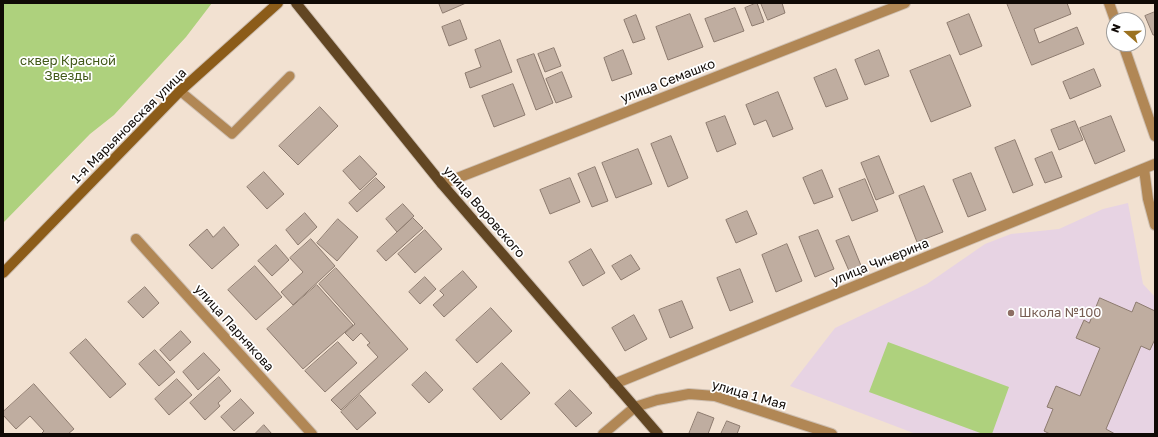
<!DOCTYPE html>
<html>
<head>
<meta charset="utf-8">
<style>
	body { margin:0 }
	#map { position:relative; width:1158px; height:437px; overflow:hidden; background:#f2e1d1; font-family:"Golos Text",sans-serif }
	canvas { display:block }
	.frame { position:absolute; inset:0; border:4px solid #100a06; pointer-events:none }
	.north { position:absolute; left:1106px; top:12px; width:40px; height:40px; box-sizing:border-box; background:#fff; border:1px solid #9f9d9b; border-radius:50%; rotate:290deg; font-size:11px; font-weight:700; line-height:16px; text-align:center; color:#100a06 }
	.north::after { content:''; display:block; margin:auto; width:14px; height:18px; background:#9c7220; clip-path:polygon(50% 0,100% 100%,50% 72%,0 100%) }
</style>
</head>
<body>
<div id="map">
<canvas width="1158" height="437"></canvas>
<div class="frame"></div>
<div class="north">N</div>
</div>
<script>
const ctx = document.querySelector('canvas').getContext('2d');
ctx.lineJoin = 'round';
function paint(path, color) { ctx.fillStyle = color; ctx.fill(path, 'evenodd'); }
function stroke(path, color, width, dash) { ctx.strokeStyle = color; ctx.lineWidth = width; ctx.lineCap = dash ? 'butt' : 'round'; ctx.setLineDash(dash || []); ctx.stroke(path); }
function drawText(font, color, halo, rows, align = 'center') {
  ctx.font = font + ' "Golos Text",sans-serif'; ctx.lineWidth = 3.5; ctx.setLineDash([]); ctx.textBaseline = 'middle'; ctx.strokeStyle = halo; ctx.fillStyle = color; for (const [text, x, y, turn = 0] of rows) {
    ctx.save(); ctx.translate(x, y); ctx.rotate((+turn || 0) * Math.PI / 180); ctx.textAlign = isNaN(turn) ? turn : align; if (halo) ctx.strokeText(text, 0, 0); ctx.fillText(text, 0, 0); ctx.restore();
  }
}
paint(new Path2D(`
	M1128,203L1143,284L1155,297V429L1153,434H916L790,386L835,328L927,284L985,244L1011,234L1059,229L1103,209Z`), '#e7d3e3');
paint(new Path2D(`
	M3,3H212L186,37L114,115L90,134L3,223Z
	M888,342L1009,387L992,434H983L869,392Z`), '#aed17d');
const building = new Path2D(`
	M439,3H466L443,13Z
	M757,3L764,22L752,26L745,8Z
	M761,3H782L785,13L768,20Z
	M1007,3H1067L1071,14L1034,29L1039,43L1077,27L1084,44L1032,65Z
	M735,8L744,31L714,42L705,19Z
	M1155,12V35H1153L1145,16Z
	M690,14L703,47L668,60L656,27Z
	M969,14L982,46L960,55L947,23Z
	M636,15L645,39L633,43L624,20Z
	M460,20L467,39L449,46L442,27Z
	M500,40L512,72L470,88L465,73L481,67L475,50Z
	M554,48L561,66L545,72L538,54Z
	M623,50L632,74L612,81L604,58Z
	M879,50L889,76L865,85L855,60Z
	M534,54L553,103L536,110L517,60Z
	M950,55L971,106L931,122L910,71Z
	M836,69L848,99L826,107L814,78Z
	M1094,69L1101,86L1070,99L1063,82Z
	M562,72L572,97L556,103L546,79Z
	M513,84L525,115L494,127L482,96Z
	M778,92L793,129L773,137L766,120L754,125L746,105Z
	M320,107L338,126L298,165L279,146Z
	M725,116L736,144L717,152L706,123Z
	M1111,116L1125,151L1095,164L1080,128Z
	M1075,121L1083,140L1059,150L1051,130Z
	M671,136L688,178L668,187L651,144Z
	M1015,140L1033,185L1013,193L995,148Z
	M638,149L652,184L616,198L602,163Z
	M1052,152L1062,177L1045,183L1035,159Z
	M360,156L377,174L360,190L343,171Z
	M879,156L894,193L876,200L861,163Z
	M595,167L608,201L592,207L578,174Z
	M822,170L833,197L814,204L803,178Z
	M264,172L284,194L267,209L247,187Z
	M971,173L986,210L968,217L953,180Z
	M376,178L385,187L357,212L349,203Z
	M570,178L580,202L550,214L540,190Z
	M865,179L878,211L852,221L839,189Z
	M924,186L943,232L917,242L899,196Z
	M403,204L414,216L397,232L386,219Z
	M747,211L757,234L736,243L726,220Z
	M305,213L317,227L298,245L286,230Z
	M413,218L423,228L386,261L377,251Z
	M338,219L358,237L337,261L317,243Z
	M224,227L239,245L212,269L189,245L207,229L213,237Z
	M425,230L442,249L415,273L398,254Z
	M818,230L834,269L815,277L799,237Z
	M849,236L862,268L850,273L836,241Z
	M311,239L335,266L293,305L281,292L303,272L290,258Z
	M787,244L802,281L776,292L762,255Z
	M276,245L289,260L272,276L258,261Z
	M591,249L605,273L583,286L569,262Z
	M631,255L640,269L621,280L612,266Z
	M255,266L282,297L256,320L228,290Z
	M336,268L408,349L341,410L331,400L378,357L367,345L370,343L361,333L353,341L345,333L355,324L319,284Z
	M740,269L753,302L730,311L717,278Z
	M463,271L477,287L444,317L433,305L444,295L440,291Z
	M425,277L436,289L420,304L409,292Z
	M317,285L353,325L303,369L267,329Z
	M145,287L159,303L143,318L128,302Z
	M1100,298L1132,312L1136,302L1155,311V339L1150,350L1141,346L1106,429L1115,434H1050L1044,431L1053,409L1047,407L1056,386L1080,396L1100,348L1076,338L1084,320L1089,323Z
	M682,301L693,328L670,338L659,310Z
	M491,308L512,331L477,363L456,340Z
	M634,315L647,339L625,351L612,328Z
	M181,331L191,342L170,361L160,350Z
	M86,339L126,384L110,398L70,353Z
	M338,342L357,363L325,392L305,371Z
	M155,350L175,372L159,386L139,364Z
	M204,353L220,370L198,390L183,372Z
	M502,363L530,393L501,420L473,389Z
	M426,372L443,390L429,403L412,385Z
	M219,377L231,391L218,403L220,406L205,420L190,403Z
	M177,379L192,395L169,415L155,399Z
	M34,384L74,429L68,434H41L44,431L30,416L16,429L3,415V412Z
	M570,390L592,413L576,427L555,404Z
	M360,395L376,413L357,430L341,412Z
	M241,399L254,413L234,431L221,417Z
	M698,412L714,418L708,434H689Z
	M727,421L740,426L737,434H721Z
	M264,425L272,434H255Z`);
paint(building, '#bfada0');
stroke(building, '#8d7b6f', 1);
const lane = new Path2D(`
	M180,91L232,134L290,76`);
const street = new Path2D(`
	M1109,3L1115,20
	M1123,44L1155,136
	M1144,169L1148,199L1155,225
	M442,184L905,3
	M136,239L312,434
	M614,384L1155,164
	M603,434L635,407L657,400L689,394L715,396L832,434`);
const secondary = new Path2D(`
	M3,273L180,91L278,3`);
const primary = new Path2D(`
	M296,3L442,184L658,434`);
stroke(lane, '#cebfb1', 11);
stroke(street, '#cebfb1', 12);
stroke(secondary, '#cebfb1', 12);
stroke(primary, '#cebfb1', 12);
stroke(lane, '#b18755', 9);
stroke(street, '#b18755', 10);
stroke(secondary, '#8c5c19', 10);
stroke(primary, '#624623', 10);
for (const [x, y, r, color] of [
	[1011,313,4,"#8d6e63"]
]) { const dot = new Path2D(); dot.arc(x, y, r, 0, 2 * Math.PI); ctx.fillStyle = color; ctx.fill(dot); stroke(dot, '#fff', 1.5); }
drawText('13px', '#425919', '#fff', [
	["сквер Красной",68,61],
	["Звезды",68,76]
]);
drawText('13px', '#100a06', '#fff', [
	["улица Семашко",668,81,-21],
	["1-я Марьяновская улица",129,126,-45],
	["улица Воровского",484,212,49],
	["улица Чичерина",880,262,-22],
	["улица Парнякова",234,328,48],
	["улица 1 Мая",749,395,16]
]);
drawText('13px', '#785e54', '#fff', [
	["Школа №100",1019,313]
], 'left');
</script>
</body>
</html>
